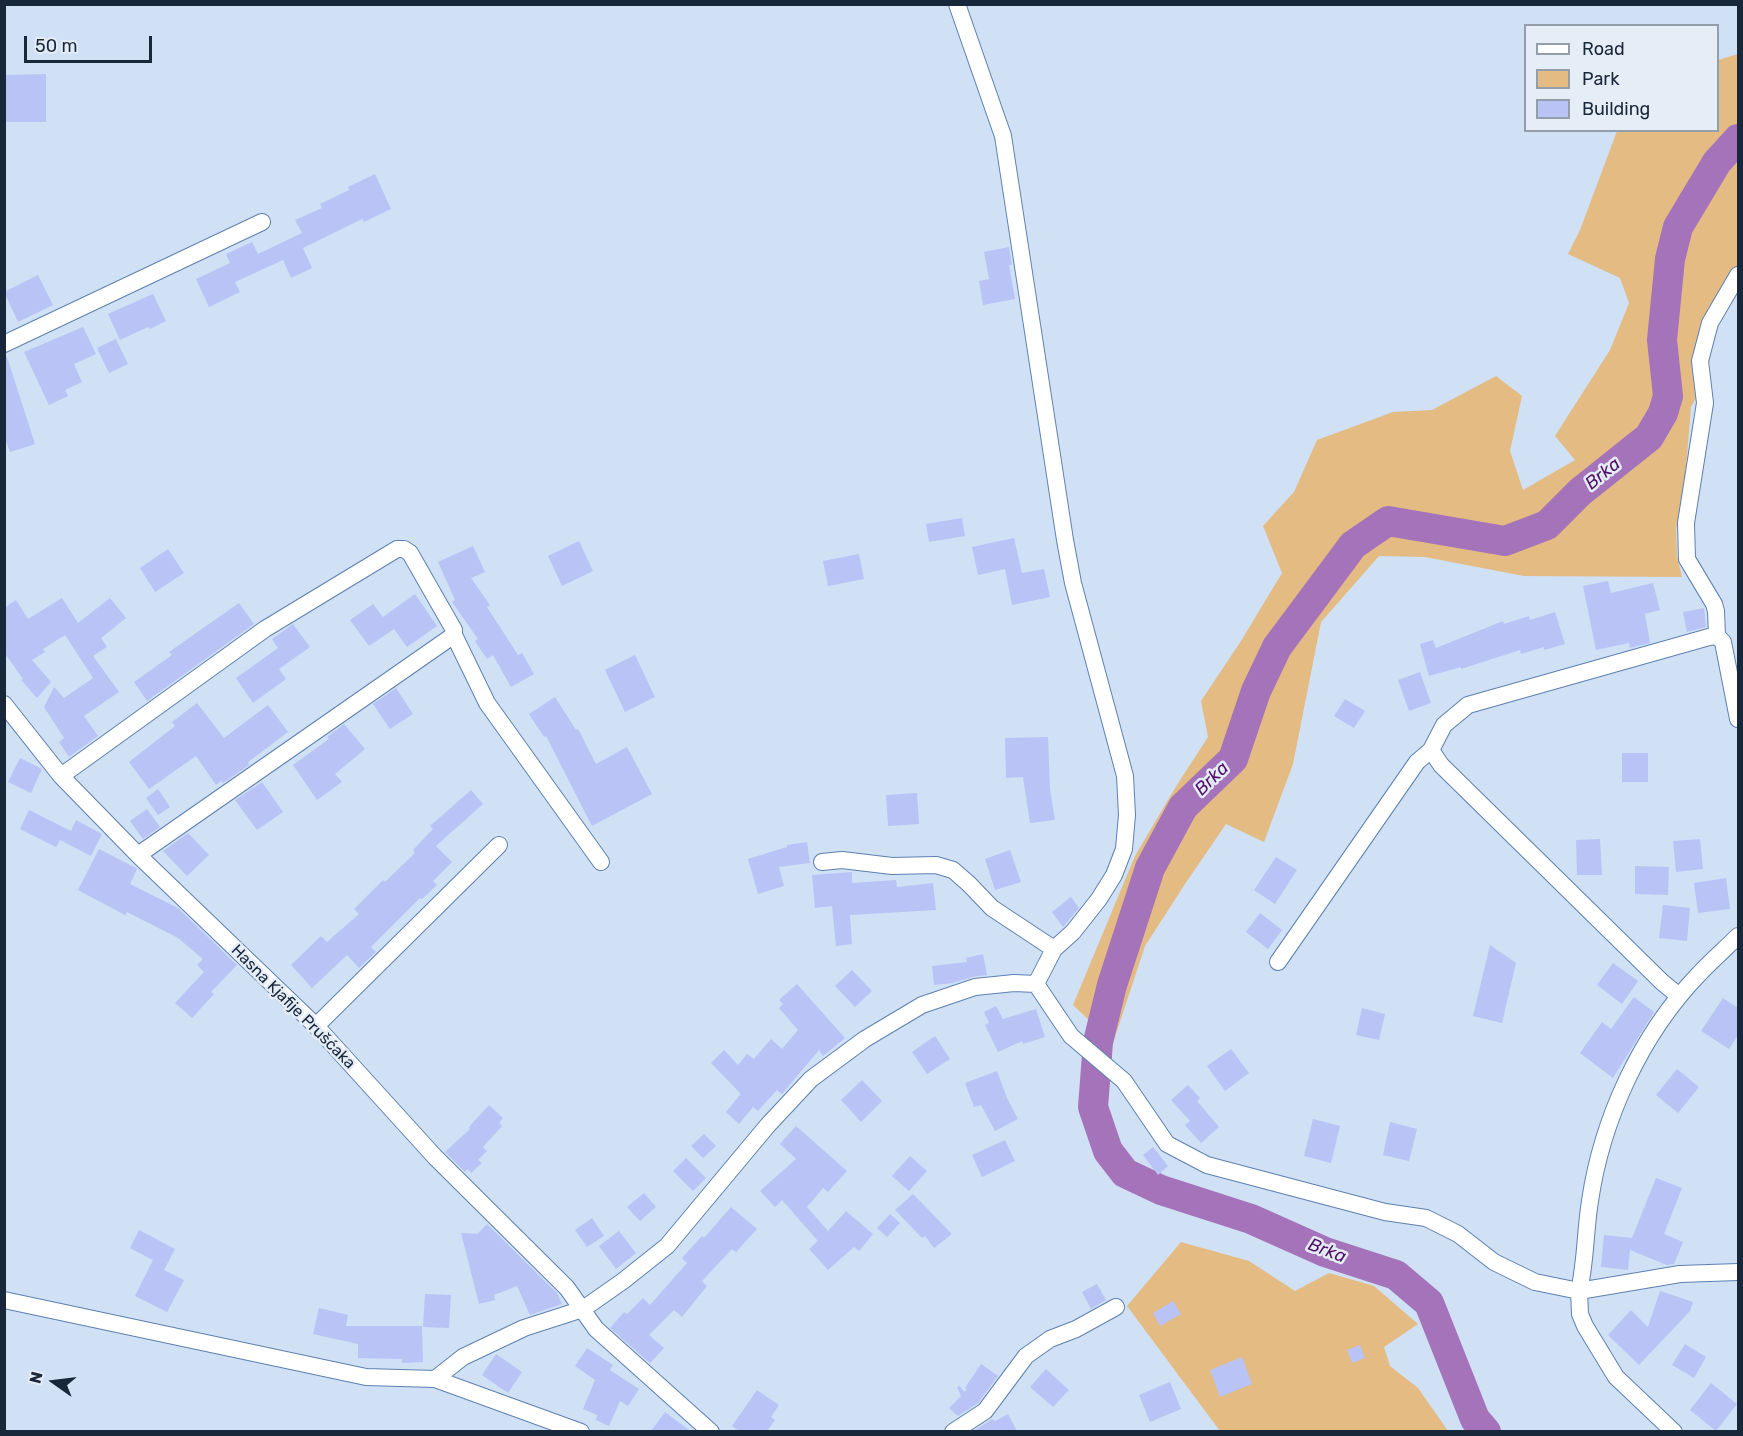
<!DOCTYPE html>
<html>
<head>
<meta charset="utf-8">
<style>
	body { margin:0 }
	#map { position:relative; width:1743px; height:1436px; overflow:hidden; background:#d0e0f5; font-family:Rubik,sans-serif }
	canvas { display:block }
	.frame { position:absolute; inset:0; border:6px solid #18273a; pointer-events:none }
	.legend { position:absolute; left:1524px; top:24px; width:195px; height:108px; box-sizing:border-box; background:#e5edf7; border:2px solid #939eab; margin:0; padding:8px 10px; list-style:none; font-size:18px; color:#18273a }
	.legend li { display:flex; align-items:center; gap:12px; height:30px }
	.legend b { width:30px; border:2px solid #939eab }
	.north { position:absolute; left:24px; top:1352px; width:60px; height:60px; -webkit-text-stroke:4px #e5edf7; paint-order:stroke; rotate:284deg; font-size:16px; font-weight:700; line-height:24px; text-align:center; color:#18273a }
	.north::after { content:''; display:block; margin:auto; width:21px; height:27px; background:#18273a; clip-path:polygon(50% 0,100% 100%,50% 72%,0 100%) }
	.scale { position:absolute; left:24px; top:36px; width:128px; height:27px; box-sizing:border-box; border:3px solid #18273a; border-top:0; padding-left:8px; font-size:18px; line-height:21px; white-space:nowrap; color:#18273a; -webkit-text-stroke:4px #e5edf7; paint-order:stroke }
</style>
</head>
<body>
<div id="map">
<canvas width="1743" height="1436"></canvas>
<div class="frame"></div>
<ul class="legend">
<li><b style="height:8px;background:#fff"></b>Road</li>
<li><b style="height:16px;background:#e3bb83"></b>Park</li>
<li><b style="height:16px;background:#b9c3f5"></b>Building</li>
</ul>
<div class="north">N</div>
<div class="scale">50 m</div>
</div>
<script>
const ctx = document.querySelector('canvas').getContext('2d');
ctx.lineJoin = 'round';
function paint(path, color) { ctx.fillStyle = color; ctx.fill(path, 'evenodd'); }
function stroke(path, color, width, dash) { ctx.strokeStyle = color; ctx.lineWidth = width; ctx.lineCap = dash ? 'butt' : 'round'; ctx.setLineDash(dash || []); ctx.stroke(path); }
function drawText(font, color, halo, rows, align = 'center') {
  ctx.font = font + ' Rubik,sans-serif'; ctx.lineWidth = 5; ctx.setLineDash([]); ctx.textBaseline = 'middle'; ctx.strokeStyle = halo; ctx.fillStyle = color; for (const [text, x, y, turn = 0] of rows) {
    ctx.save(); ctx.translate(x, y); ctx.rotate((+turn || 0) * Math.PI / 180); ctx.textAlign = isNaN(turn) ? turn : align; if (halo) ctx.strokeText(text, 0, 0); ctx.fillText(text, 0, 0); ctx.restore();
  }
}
paint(new Path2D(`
	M1738,54V272L1721,308L1705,381L1691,407L1685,480L1676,530L1677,556L1682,577L1524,576L1425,557L1379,556L1321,622L1293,764L1264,842L1226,824L1185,884L1145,946L1113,1043L1073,1005L1135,856L1175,788L1208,737L1201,701L1241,641L1282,573L1263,526L1294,492L1317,440L1393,412L1432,410L1496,376L1522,396L1510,451L1523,490L1575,460L1555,436L1610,350L1629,303L1620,278L1568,254L1580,230L1617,131L1718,130V60Z
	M1181,1242L1249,1261L1295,1291L1329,1273L1374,1286L1418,1324L1384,1347L1390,1366L1418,1388L1448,1431H1220L1127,1306Z`), '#e3bb83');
stroke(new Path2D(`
	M1486,1432L1475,1419L1429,1303L1396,1275L1325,1252L1251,1219L1161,1190L1125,1173L1108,1151L1093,1107L1098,1042L1112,985L1150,868L1183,807L1233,759L1256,691L1277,647L1353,545L1388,521L1505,541L1547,525L1580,492L1649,437L1663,413L1668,396L1662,340L1670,259L1678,227L1717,162L1738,139`), '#a573ba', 30);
paint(new Path2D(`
	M46,74V122H4V75Z
	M375,174L391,209L364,222L362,219L303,248L312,268L291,278L283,260L235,282L240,292L209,307L196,279L230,263L226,254L252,242L258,254L302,233L295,220L322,208L320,204L349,190L348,187Z
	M1009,247L1012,265H1009L1015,299L983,305L979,281L989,279L984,252Z
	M38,275L53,305L18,322L4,292Z
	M153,294L166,321L150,329L148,327L120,340L108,314Z
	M83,327L96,354L74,364L82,382L65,390L68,396L49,405L24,352Z
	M116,339L128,364L109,373L97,348Z
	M7,357L35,444L10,452L4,436V358Z
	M962,518L965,536L929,542L926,524Z
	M1014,538L1022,573L1044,569L1050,597L1012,605L1005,569L978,575L972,547Z
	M579,541L593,571L562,586L548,556Z
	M473,546L485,572L471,578L490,605L487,607L518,655L522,653L534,674L511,687L493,655L487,659L475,641L478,639L452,602L455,600L438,562Z
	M168,549L184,573L155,592L140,568Z
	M859,554L864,579L828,586L823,561Z
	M1608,581L1611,593L1653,583L1660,610L1645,614L1650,643L1630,648L1629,643L1596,650L1583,586Z
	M415,594L437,626L407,647L394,629L369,646L350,620L373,604L383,617Z
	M62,598L78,623L110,598L126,618L101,638L107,647L93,656L119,692L84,716L98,736L69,757L59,742L64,738L44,707L54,687L64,698L93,678L65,635L43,649L45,652L32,660L51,682L37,698L21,680L23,679L4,652V608L16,600L28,619Z
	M239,603L254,624L147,701L134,682L172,655L169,652Z
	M1704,608L1706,627L1687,632L1683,612Z
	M1555,612L1565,644L1544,650V647L1521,654L1520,650L1461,669V667L1429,676L1420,644L1433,640L1436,648L1503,621L1504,624L1529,616L1530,620Z
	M293,624L310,647L279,669L286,679L253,703L236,678L278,648L272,639Z
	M635,655L655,697L625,712L605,670Z
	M1420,672L1431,703L1409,711L1398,680Z
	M396,688L413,714L390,729L373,704Z
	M555,697L576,730L578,729L596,764L627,747L652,794L592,826L546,736L544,737L529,714Z
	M1345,699L1365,711L1354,728L1334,716Z
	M197,703L224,738L268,705L288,732L248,762L249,765L223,783L221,781L216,785L196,756L149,789L129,762L175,726L172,722Z
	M344,724L365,749L335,774L342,782L317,800L293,765L329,739L327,737Z
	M1048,737L1050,789L1055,820L1030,823L1023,777L1006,778L1005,738Z
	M1622,753H1648V782H1622Z
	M20,758L42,769L31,793L8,782Z
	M262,782L283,812L257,830L235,800Z
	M158,789L170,807L158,815L146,798Z
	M471,790L483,804L436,846L452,862L433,881L437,885L422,899L420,898L371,947L376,952L359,968L347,955L312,988L291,965L321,936L327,942L359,914L354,909L383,880L385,882L415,853L413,850L433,829L430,826Z
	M917,793L919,824L888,826L886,795Z
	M147,809L160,827L143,839L130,821Z
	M29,810L71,831L76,820L102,834L91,856L60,840L56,847L20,829Z
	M188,833L209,855L187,876L163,851Z
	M1600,839L1602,875H1577L1576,840Z
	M1700,839L1703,869L1676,872L1673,841Z
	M807,842L810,863L779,867L784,886L758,894L748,859L787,847V845Z
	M99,849L136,868L137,869L130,884L178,908L237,965L211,992L214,994L192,1018L175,1003L204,972L197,965L203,959L178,938L127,912L125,915L78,890Z
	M1010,850L1021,882L995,890L985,859Z
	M1276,857L1297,870L1275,904L1254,890Z
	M1635,866L1669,867L1668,895L1635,894Z
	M852,872V883L896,880L897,887L933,883L936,910L850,915L852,944L836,946L832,906L815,908L812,875Z
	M1726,878L1730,909L1698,913L1694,883Z
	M1071,897L1079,908L1063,927L1052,912Z
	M1663,905L1690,908L1687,941L1659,938Z
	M1260,913L1282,930L1268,949L1246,932Z
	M1490,945L1516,963L1502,1023L1473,1016Z
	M983,954L987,975L972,977L953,983L934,985L932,966L967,962L966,958Z
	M1613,963L1638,981L1622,1004L1597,985Z
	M852,970L872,991L855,1007L835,986Z
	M797,984L845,1038L823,1056L819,1050L782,1094L777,1090L758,1111L753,1107L739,1124L726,1112L740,1095V1093L711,1063L724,1050L738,1065L747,1054L754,1059L771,1039L782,1049L798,1030L779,1008L783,1004L779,1000Z
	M1634,997L1654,1012L1613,1078L1580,1053L1602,1022L1611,1029Z
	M1723,998L1738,1008V1035L1729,1049L1701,1031Z
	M996,1006L1003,1019L1036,1009L1045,1037L1023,1044L1022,1041L998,1052L985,1025L989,1023L984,1012Z
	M1362,1008L1385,1014L1379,1040L1356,1035Z
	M935,1036L950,1059L927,1074L912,1052Z
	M1231,1049L1249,1073L1225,1091L1207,1066Z
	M1677,1069L1699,1087L1678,1113L1656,1095Z
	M997,1071L1007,1098L1018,1119L995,1131L981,1105L974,1107L965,1083Z
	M862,1080L882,1101L861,1122L841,1100Z
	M1188,1085L1200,1098L1197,1101L1219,1127L1201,1143L1185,1125L1190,1121L1171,1100Z
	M489,1105L503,1118L499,1123L502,1126L483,1147L487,1151L478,1160L482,1163L471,1173L468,1169L465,1172L445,1152L470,1129L469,1127Z
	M1313,1119L1340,1126L1331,1163L1304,1156Z
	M1390,1122L1417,1129L1409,1161L1383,1155Z
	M796,1126L847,1171L828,1192L823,1188L807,1207L828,1231L846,1211L873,1234L859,1251L854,1247L828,1270L809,1249L818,1241L782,1200L775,1207L760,1191L796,1159L780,1144Z
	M704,1134L716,1146L703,1158L691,1146Z
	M1005,1140L1015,1161L982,1177L972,1155Z
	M1153,1147L1168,1166L1158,1175L1143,1155Z
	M910,1156L927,1171L909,1191L892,1176Z
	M686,1158L706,1178L693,1191L673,1171Z
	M1656,1178L1682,1188L1664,1234L1683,1242L1674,1264L1667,1265L1630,1250L1628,1270L1601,1267L1604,1235L1632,1238Z
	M644,1193L656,1207L640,1221L627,1207Z
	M913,1194L952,1234L934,1248L925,1236L922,1238L895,1210Z
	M731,1207L757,1229L736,1252L732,1249L702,1281L707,1286L682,1317L674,1310L649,1335L664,1348L650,1363L610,1328L624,1312L627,1314L643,1298L650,1305L687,1263L682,1258L702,1236L704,1238Z
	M890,1214L900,1223L887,1237L877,1228Z
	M592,1218L604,1236L587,1247L575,1230Z
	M487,1224L557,1293L562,1304L530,1315L517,1286L494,1295L495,1300L479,1304L461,1233L477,1234Z
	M139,1230L175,1249L164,1270L184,1280L167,1312L135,1296L153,1260L130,1248Z
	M619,1231L636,1253L616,1269L599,1246Z
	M1097,1284L1106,1300L1091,1309L1082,1292Z
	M1660,1291L1693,1302L1690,1311L1639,1365L1608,1335L1631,1310L1648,1327Z
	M425,1294L451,1295L449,1328L423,1327Z
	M1173,1301L1181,1314L1160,1326L1153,1313Z
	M319,1308L348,1315L346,1326H422L423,1362L402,1363V1359L358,1358V1344L313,1334Z
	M1685,1344L1706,1357L1694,1378L1672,1365Z
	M1360,1345L1365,1358L1352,1363L1347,1350Z
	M587,1348L613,1365L610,1370L639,1389L628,1406L620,1401L609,1426L596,1420L597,1415L583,1409L595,1380L575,1366Z
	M496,1354L522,1372L508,1393L482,1375Z
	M1242,1357L1252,1384L1220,1397L1210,1370Z
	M981,1364L998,1376L978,1403L958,1416L949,1408L961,1396L957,1387L959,1386L965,1392L967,1389L965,1388Z
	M1046,1369L1069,1390L1053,1407L1030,1387Z
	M1170,1382L1181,1409L1150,1422L1139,1395Z
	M1711,1383L1737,1404L1716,1431L1690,1410Z
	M757,1390L779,1405L771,1417L775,1420L767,1431H739L732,1426Z
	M665,1412L690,1431H651Z
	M1008,1414L1017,1431H974L992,1419L995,1421Z`), '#b9c3f5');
const street = new Path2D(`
	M957,4L1003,136L1065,540L1073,583L1125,776L1127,815L1124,849L1114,875L1099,899L1073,932L1054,949L1036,984
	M4,344L262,222
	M454,635L487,703L601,862
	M1717,636L1716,611L1714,604L1687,559L1686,523L1705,403L1700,361L1710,323L1738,275
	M4,704L61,776L138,855L316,1026L435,1157L567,1288L596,1329L711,1432
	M1431,750L1441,765L1662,982L1679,996
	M61,776L265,629L397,549H404L410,553L454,630V635L138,855
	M822,862L842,860L892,866L936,865L953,870L969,884L992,908L1054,949
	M1738,936C1725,949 1711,961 1699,974C1641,1034 1602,1119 1590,1201C1585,1232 1586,1260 1579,1291L1680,1274L1738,1272
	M1278,962L1417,762L1431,750L1444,725L1468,705L1709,637L1717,636L1723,642L1738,719
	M316,1026L499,845
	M4,1300L366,1377L435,1379L463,1357L524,1328L583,1309L623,1281L667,1246L768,1125L811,1079L865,1039L922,1005L975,987L1014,983L1036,984L1071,1036L1124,1081L1167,1144L1207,1165L1385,1212L1426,1218L1458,1234L1494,1262L1535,1282L1579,1291L1580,1314L1585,1326L1616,1377L1674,1432
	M435,1379L581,1432
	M953,1432L985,1411L1026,1356L1050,1339L1076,1329L1116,1307`);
stroke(street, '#5c81b0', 18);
stroke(street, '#fff', 16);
drawText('16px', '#18273a', '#e5edf7', [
	["Hasna Kjafije Prušćaka",293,1007,45]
]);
drawText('italic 18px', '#53116a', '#e5edf7', [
	["Brka",1603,474,-39],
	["Brka",1212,779,-44],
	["Brka",1327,1251,21]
]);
</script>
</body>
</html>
